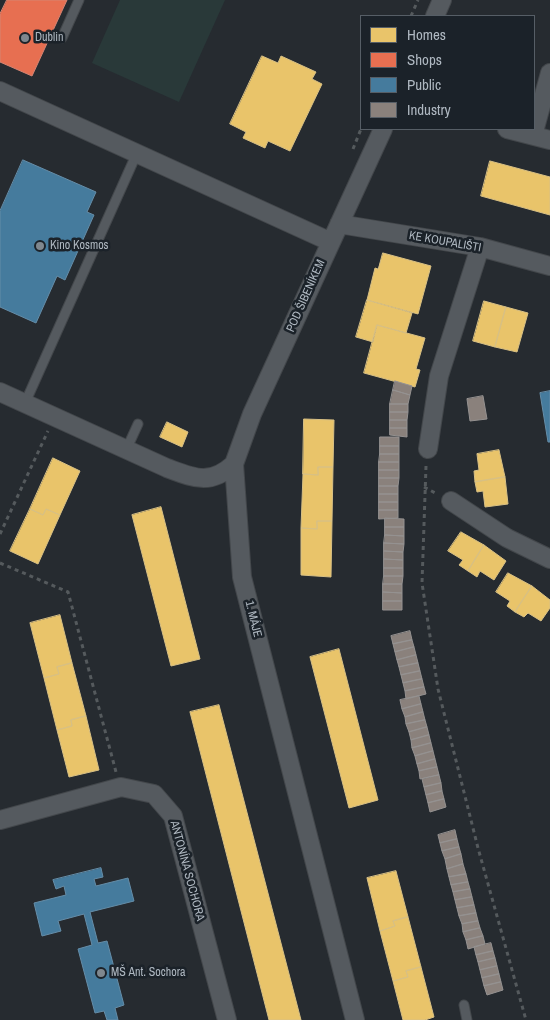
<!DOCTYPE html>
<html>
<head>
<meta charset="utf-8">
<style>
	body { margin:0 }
	#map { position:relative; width:550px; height:1020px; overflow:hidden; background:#262b30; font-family:"Archivo Narrow",sans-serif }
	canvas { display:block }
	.legend { position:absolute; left:360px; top:15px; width:175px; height:115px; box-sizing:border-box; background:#1b2229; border:1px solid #565e66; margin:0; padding:6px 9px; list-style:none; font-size:15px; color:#afb8c1 }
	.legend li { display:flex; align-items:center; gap:10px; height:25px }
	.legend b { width:25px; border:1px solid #565e66 }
</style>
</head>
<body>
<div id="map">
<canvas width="550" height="1020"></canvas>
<ul class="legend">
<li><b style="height:14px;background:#e9c46a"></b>Homes</li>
<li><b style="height:14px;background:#e76f51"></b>Shops</li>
<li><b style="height:14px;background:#457b9d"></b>Public</li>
<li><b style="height:14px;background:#8a817c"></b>Industry</li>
</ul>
</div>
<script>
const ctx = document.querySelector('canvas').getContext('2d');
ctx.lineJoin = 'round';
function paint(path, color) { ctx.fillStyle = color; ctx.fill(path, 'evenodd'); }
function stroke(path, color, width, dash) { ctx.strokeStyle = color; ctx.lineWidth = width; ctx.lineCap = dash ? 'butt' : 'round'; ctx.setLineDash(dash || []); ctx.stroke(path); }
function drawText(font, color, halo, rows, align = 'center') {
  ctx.font = font + ' "Archivo Narrow",sans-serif'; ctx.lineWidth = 5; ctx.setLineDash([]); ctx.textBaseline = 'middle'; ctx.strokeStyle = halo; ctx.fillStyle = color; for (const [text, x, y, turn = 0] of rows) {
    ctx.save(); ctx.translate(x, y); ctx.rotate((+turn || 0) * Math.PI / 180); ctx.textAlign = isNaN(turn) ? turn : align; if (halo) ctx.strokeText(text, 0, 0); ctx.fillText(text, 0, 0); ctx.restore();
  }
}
paint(new Path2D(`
	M120,0H225L179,102L92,63Z`), '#293939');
const homes = new Path2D(`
	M262,56L278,63L281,56L316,72L312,79L322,84L290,151L268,141L265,148L243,138L246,132L230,124Z
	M490,161L550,177V215L481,196Z
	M383,253L431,266L418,314L367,300L375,268L378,269Z
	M367,300L412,313L406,333L377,325L373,342L356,337Z
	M484,301L506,307L495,347L473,341Z
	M506,307L528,313L517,352L495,347Z
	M377,325L425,338L416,369L420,370L415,387L364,373Z
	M304,419L334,420L333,467H318V475L303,474Z
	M167,422L188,432L182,447L160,437Z
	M499,450L505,477L475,482L474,471L479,470L477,454Z
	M53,458L80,471L60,515L46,509L43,515L30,509Z
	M318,467H333L332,521H317V529L301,528L303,474L318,475Z
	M505,477L508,504L485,507L483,491L477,492L475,482Z
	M161,507L200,659L171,666L132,515Z
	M30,509L43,515L46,509L60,515L38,564L10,551Z
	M317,521H332L331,577L301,575V528L317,529Z
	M461,532L484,545L468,571L459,565L463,560L448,551Z
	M484,545L506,561L494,580L480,571L477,577L468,571Z
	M508,573L532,586L515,612L507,606L510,601L496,592Z
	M532,586L550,600V608L541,621L528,613L524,617L515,612Z
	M60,615L72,663L57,667L59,674L44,678L30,623Z
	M339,649L378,800L349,808L310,657Z
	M72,663L86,716L71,720L72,726L57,730L44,678L59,674L57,667Z
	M219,705L301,1020H269L190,712Z
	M86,716L99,770L69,777L57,730L72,726L71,720Z
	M396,871L408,917L393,921L395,926L380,931L367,878Z
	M408,917L421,967L406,971L408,977L393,981L380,931L395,926L393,921Z
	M421,967L434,1017L425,1020H403L393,981L408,977L406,971Z`);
paint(homes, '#e9c46a');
stroke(homes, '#d8c084', 1);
const shops = new Path2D(`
	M7,0H67L32,76L0,62V14Z`);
paint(shops, '#e76f51');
stroke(shops, '#d68573', 1);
const public = new Path2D(`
	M23,160L96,192L87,212L94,215L65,280L57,276L36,323L0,307V211Z
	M550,391V442H548L540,393Z
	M101,868L103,877L94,879L96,886L128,878L134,901L90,912L98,943L107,941L124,1005L115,1008L118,1020H107L104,1011L95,1013L78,949L92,945L84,914L58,921L61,931L42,936L34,903L66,895L64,886L56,889L53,880Z`);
paint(public, '#457b9d');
stroke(public, '#658da8', 1);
const industry = new Path2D(`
	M395,381L412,386L410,395L393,390Z
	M393,390L410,395L408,404H390Z
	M483,396L487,419L470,421L467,399Z
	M390,404H408V412H390Z
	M390,412H408L407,420H390Z
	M390,420H407V428H390Z
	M390,428H407V437L390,435Z
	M380,437H399V446H380Z
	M380,446H399V454H380Z
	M380,454H399V462H379Z
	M379,462H399V470H379Z
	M379,470H399V478H379Z
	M379,478H399L398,486H379Z
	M379,486H398V494H379Z
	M379,494H398V502H379Z
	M379,502H398V510H379Z
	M379,510H398V518L379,519Z
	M385,518L404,519V527H385Z
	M385,527H404V536L385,535Z
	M385,535L404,536V544L384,543Z
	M384,543L404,544L403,552L384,551Z
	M384,551L403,552V560L384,559Z
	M384,559L403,560V568H384Z
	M384,568H403V576H384Z
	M384,576H403L402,584H383Z
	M383,584H402V593L383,592Z
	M383,592L402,593V601H383Z
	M383,601H402V610H383Z
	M410,631L412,640L393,644L391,636Z
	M412,640L414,647L395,652L393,644Z
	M414,647L416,655L397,660L395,652Z
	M416,655L418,663L399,667L397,660Z
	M418,663L420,671L401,675L399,667Z
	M420,671L422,679L403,683L401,675Z
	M422,679L424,687L405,691L403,683Z
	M424,687L426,694L406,699L405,691Z
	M419,696L421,704L402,709L400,700Z
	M421,704L423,712L405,717L402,709Z
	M423,712L425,720L406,724L405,717Z
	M425,720L427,727L409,732L406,724Z
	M427,727L429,735L411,740L409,732Z
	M429,735L431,743L412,748L411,740Z
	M431,743L433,751L415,756L412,748Z
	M433,751L435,759L417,764L415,756Z
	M435,759L437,767L419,771L417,764Z
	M437,767L439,775L420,779L419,771Z
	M439,775L441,783L424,787L422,779Z
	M441,783L442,791L426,795L424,787Z
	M442,791L444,799L428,803L426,795Z
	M444,799L446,807L430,812L428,803Z
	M455,830L457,839L440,843L438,835Z
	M457,839L459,847L442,851L440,843Z
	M459,847L461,854L445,859L442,851Z
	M461,854L463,864L447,869L445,859Z
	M463,864L466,874L449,877L447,869Z
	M466,874L468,882L451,885L449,877Z
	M468,882L470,889L453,892L451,885Z
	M470,889L472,897L455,900L453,892Z
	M472,897L474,905L457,908L455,900Z
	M474,905L476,913L459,916L457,908Z
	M476,913L478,921L462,924L459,916Z
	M478,921L480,928L463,932L462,924Z
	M480,928L483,936L466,940L463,932Z
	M483,936L485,944L468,949L466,940Z
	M491,943L493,951L476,955L474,947Z
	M493,951L495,958L478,962L476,955Z
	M495,958L497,966L480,970L478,962Z
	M497,966L499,974L482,978L480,970Z
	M499,974L501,982L484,986L482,978Z
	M501,982L503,990L487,995L484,986Z`);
paint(industry, '#8a817c');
stroke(industry, '#959291', 1);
const lane = new Path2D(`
	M62,38L79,0
	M25,403L137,153
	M127,448L138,424
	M464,1005L467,1020`);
const street = new Path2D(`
	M435,16L442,0
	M0,91L331,242
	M507,129L550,140
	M533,135L550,73
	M339,224L480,247L550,266
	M0,392L167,468C194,478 210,486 234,464
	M428,449L439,376L480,247
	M451,501L507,538L550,559
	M0,820L121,787L154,794L173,816L227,1020
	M355,1020L242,577L234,464L252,414L383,129`);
stroke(lane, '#43474b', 11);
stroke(street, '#43474b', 20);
stroke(new Path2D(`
	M411,16L418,0
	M353,149L361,129
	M426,466L422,583L438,689L478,848L526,1020
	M424,487L437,494
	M0,534L48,431
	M0,563L68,592L116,772`), '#555a5d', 3, [4, 4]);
stroke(lane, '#555a5f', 9);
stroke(street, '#555a5f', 18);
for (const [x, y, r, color] of [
	[25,38,5,"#7f878e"],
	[40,246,5,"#7f878e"],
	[101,973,5,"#7f878e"]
]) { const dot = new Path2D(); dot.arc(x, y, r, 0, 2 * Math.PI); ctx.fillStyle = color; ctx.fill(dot); stroke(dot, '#1b2229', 2); }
drawText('12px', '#afb8c1', '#1b2229', [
	["Dublin",35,38],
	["Kino Kosmos",50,246],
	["MŠ Ant. Sochora",111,973]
], 'left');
drawText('12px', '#afb8c1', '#1b2229', [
	["KE KOUPALIŠTI",445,242,10],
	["POD ŠIBENÍKEM",306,296,-66],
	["1. MÁJE",253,619,76],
	["ANTONÍNA SOCHORA",187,871,75]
]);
</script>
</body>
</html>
